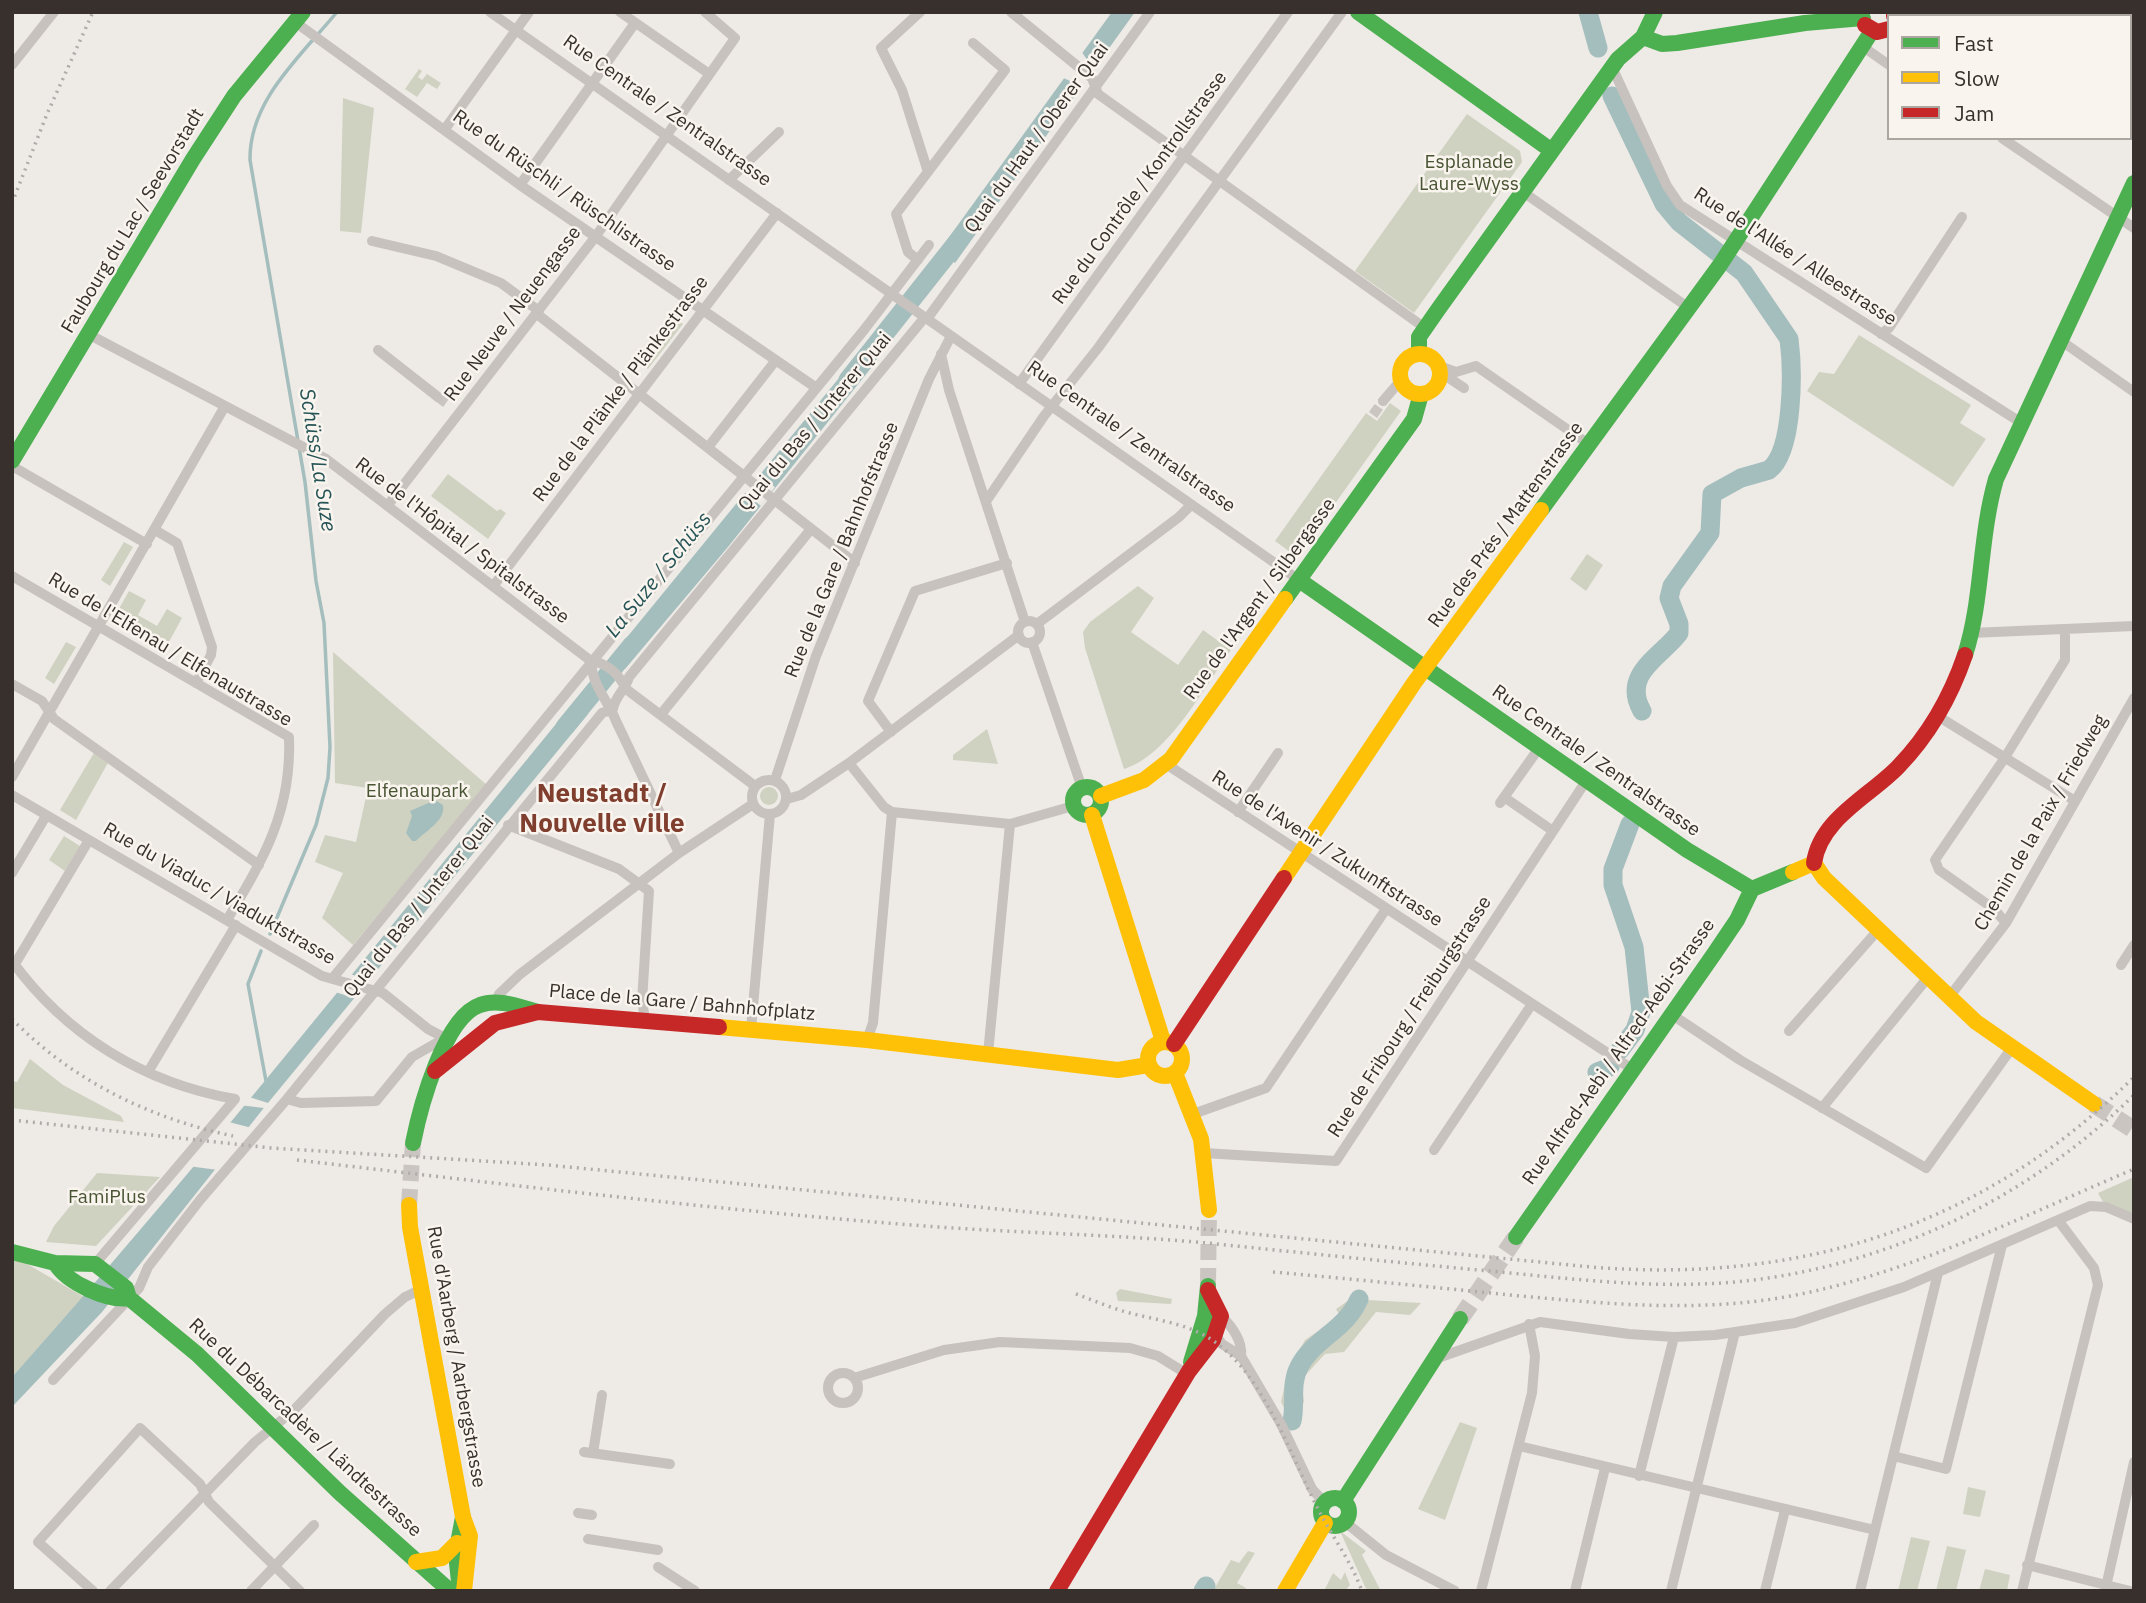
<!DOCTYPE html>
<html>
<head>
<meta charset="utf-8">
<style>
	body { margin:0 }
	#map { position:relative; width:2146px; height:1603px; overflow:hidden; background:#eeeae6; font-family:"IBM Plex Sans",sans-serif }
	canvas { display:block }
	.frame { position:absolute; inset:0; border:14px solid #38302c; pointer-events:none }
	.legend { position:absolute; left:1887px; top:14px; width:245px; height:126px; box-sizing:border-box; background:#f9f4ee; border:2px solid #aca6a0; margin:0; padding:9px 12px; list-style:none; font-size:21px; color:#38302c }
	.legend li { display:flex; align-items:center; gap:14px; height:35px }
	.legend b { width:35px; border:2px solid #aca6a0 }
</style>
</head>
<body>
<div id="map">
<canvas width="2146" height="1603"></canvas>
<div class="frame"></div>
<ul class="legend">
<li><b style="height:9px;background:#4caf50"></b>Fast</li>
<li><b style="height:9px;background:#ffc107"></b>Slow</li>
<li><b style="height:9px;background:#c62828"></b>Jam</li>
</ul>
</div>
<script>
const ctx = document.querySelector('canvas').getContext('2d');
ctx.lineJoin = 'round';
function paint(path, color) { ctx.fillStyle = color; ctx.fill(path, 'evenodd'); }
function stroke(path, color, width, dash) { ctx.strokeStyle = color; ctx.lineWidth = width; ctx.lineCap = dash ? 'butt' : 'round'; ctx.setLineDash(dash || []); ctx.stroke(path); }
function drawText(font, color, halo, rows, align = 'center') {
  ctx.font = font + ' "IBM Plex Sans",sans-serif'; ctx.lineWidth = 5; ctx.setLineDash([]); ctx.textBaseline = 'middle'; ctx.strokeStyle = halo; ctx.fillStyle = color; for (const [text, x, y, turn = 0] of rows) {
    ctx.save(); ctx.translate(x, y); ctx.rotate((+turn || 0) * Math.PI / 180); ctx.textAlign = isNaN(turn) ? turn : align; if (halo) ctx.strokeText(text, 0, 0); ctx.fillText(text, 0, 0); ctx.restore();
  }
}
paint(new Path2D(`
	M419,69L422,71L418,77L422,80L427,74L441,83L437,89L427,83L417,97L405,89Z
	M343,98L374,108L361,233L340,231Z
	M1467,114L1520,151L1522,162L1414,313L1355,271Z
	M679,321L683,324L648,369L645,366Z
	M1859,335L1971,405L1960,423L1986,439L1953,487L1807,391L1819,372L1834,374Z
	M1390,403L1401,411L1297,557L1275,541L1366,413L1377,421Z
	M448,474L497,511L500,509L506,513L488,539L431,496Z
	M124,542L133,547L110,586L101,580Z
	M1587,554L1603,565L1586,591L1570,579Z
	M1138,586L1154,598L1131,632L1178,665L1203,630L1231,650C1204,687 1169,755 1124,769L1085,648L1083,632L1090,622Z
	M129,591L146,600L138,615L157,626L167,609L182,618L164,651L112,621Z
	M66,642L76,647L54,684L45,678Z
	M333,652L487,785L353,945L322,918L343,873L315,862L325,835L356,842L368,788L335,783Z
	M987,729L998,764L953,760V755Z
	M95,751L109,761L76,820L60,810Z
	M760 796a9 9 0 1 1 18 0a9 9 0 1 1-18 0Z
	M64,836L80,846L65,871L49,860Z
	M30,1059L63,1085L121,1116L124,1122L12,1108V1081L17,1082Z
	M97,1173L160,1177L96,1246L46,1242L54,1226Z
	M2134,1177V1215L2103,1202L2098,1193Z
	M12,1260L22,1261L84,1297L12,1377Z
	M1120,1289L1172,1299L1171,1304L1118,1301L1116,1293Z
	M1349,1300L1362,1306L1367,1300L1421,1303L1410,1315L1376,1312L1344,1352L1325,1354L1301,1380L1304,1401L1295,1430L1281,1402L1288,1370L1305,1340L1340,1316L1336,1309Z
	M1460,1422L1477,1428L1445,1520L1418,1509Z
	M1968,1487L1986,1491L1980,1517L1963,1514Z
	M1340,1531L1366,1551L1362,1555L1381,1591H1367Z
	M1911,1537L1930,1541L1917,1591H1898Z
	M1947,1546L1966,1550L1956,1591H1936Z
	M1248,1551L1255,1553L1237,1583L1246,1588L1244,1591H1213L1231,1560L1239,1563Z
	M1985,1569L2010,1575L2007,1591H1979Z
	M1345,1572L1350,1585L1345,1591H1324L1333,1573L1341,1580Z`), '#d0d2c1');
paint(new Path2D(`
	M1112,12H1135L955,263L939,251Z
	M857,356L871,368L728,547L625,669L610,658Z
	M574,702L588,714L263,1109L102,1312L12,1407V1377C207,1159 388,928 574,702Z
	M435,800L443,805C446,821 425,831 416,841H412L406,833L412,816L410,811Z`), '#a4bebd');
paint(new Path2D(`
	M1081,51L1088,61L1101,64L1081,92L1075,83L1061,77Z
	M759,474L775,487L761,506L744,492Z
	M347,973L372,981L357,999L332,991Z
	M246,1096L268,1103L273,1101L264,1112V1108L239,1105Z
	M225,1121L252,1128L218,1170L188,1166Z`), '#eeeae6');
stroke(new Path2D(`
	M270,934L316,825L328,778L330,747L324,623L316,581L305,482L250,160C249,100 301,56 337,12
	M261,951L248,984L266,1081`), '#a4bebd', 3.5);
stroke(new Path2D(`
	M1588,12L1598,48
	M1612,96L1664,204L1679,222L1744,273L1789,339C1793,369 1794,451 1769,470L1741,478L1712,494L1710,533L1672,586L1669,598L1679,624V633C1661,657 1621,674 1642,711
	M848,380L962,236
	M565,727L632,645
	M1620,1050L1635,1030L1641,1012L1634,947L1613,885V869L1630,824
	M1597,1072L1610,1067
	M1292,1421C1296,1404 1290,1384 1299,1367C1313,1339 1346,1330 1359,1299
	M1203,1591L1206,1586`), '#a4bebd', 19);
stroke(new Path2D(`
	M438,397L449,405
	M1373,415L1383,401`), '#cac5c1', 10, [10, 5]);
stroke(new Path2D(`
	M409,1205L413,1143
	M1208,1284L1209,1210`), '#cac5c1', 16, [16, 8]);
stroke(new Path2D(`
	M2094,1104L2134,1130
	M1460,1319L1516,1237`), '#cac5c1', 18, [18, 9]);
stroke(new Path2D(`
	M490,12L1299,580
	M620,12L708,73
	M920,12L881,48L902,90L928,172
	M1011,12L1092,78L1098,94L1425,328
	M295,22L520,185L815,387
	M1862,46L1889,65
	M12,65L54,12
	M1612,67L1667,186L1680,205L2020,422
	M445,129L529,12
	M2002,138L2134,228
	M729,180L779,132
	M520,185L635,23
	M1523,192L1689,308
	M372,241L436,256L501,283L539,311
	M918,260L908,252L896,214L1005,70L973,43
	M537,314L855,563
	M927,319L1150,12
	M88,334L326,459L591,661C607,663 619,674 626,689L755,786
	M1881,334L1889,328L1962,217
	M2060,340L2134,392
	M378,350L438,397
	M941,354L949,390L1025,622
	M1439,366L1456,372L1476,366L1590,445
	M1440,372L1464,388
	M1019,384L1288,12
	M1383,401L1401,380
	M709,446L776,360
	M12,466L147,544
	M987,500L1044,416L1098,348L1342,12
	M388,505L596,236L735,38L705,12
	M155,530L177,543L212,647L211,655L196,683
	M12,576L289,737C292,811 264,858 227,920
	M494,585L777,213
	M1018 632a11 11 0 1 1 22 0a11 11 0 1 1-22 0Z
	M1037,624L1179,517L1191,505
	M1971,633L2134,626
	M1032,642L1082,788
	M591,661C592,686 608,700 616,721L679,853
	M12,684L42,701L54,719L259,865
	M613,709C615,696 626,689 629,677L925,317
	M662,713L811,529
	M1936,715L2075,801
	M891,732L868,701L915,591L1007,563
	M849,763L884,807L892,812L1010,824L1073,806
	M1166,764L1632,1069
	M12,777L225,406
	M752 797a17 17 0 1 1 34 0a17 17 0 1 1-34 0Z
	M775,780L816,656L929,379L951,336
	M12,795L322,976L383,993L428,1029L445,1038
	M1504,797L1553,831
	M787,799L801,795L849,763L1019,635
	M1500,803L1539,748
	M1238,812L1278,753
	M508,825L619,869L649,891L642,1001L645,1019
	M12,873L46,816
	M2006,923L1994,909L1939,870L1935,860L2004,759L2065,660V630
	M12,961C66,1035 143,1083 235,1099L95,1264
	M15,964L89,840
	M2121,965L2134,945
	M332,979L864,330L929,245
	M1950,996L2006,923L2134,698
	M495,1004L499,994L519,975L679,853L753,804
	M1671,1014L1740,1060L1926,1168L2011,1049
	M751,1029L770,814
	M1789,1031L1879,929
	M867,1040L873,1023L892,812
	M988,1054L1010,824
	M148,1072L236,925
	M287,1099L301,1103L376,1101L412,1057L445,1038
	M1822,1108L1929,976
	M1193,1114L1266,1088L1386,909
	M1434,1150L1532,1004
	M1204,1153L1336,1161L1586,781
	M1221,1316C1231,1325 1243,1341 1241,1356
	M1213,1331L1222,1344L1241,1356L1281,1424L1312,1489L1324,1502
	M1435,1359L1540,1322L1629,1334L1674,1337L1715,1335L1795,1323L1904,1287L2090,1206L2106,1207L2134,1219
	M828 1388a15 15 0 1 1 30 0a15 15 0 1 1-30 0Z
	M854,1378L944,1350L1000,1342L1130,1348L1158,1356L1187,1374
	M53,1380L139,1288L148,1267L200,1200L287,1099L602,713L613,709
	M1519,1446L1875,1530
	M584,1452L670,1464
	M593,1453L602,1395
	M1893,1456L1946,1469L2002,1245
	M1639,1476L1674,1337
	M578,1513L592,1515
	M1345,1522L1386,1555L1455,1591
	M588,1539L658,1550
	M2027,1565L2130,1591
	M658,1567L695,1591
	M93,1591L38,1542L140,1428L200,1484L209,1502L300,1591
	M110,1591L255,1442L294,1410L385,1314L405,1297L422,1289
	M251,1591L314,1525
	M1481,1591L1532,1393L1535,1356L1529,1324
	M1575,1591L1605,1468
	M1671,1591L1735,1332
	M1765,1591L1785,1510
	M1860,1591L1938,1273
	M2022,1591L2098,1285L2094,1268L2058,1220
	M2105,1591L2134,1462`), '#c8c2be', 10);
stroke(new Path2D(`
	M1358,12L1552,151
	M1643,37L1662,44L1677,43L1805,23L1863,18
	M1643,37L1655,12
	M1419,354V337L1437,311L1618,59L1643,37
	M12,461L193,159L234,96L303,12
	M1541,510L1720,265L1872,31
	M1299,580L1687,850L1752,889
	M1285,599L1414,419L1421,394
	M1965,655C1983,599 1979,538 1996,479L2134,183
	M1073 801a14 14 0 1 1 28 0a14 14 0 1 1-28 0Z
	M413,1143C420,1108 444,1017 480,1005C498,998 520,1007 538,1012
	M1516,1237L1714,954L1737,920L1752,889L1793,872
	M12,1252L55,1263L95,1264L126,1288L129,1298L197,1354L340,1493L450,1591
	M55,1263C67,1283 107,1301 129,1298
	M1191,1362L1205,1316L1208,1286
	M1321 1512a14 14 0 1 1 28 0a14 14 0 1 1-28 0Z
	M1343,1501L1460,1319
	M460,1591L456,1554L463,1517`), '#4caf50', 16);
stroke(new Path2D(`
	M1400 374a20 20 0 1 1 40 0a20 20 0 1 1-40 0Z
	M1101,796L1144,780L1171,759L1285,599
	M1092,815L1163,1041
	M1793,872L1814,863L1824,878L1976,1022L2094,1104
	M1284,878L1414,683L1541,510
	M719,1027L867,1040L1118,1070L1148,1065
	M1148 1059a17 17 0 1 1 34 0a17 17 0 1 1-34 0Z
	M1175,1073L1201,1139L1209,1210
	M409,1205L410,1227L463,1517L470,1536L464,1591
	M416,1562L442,1558L457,1543
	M1285,1591L1325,1523`), '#ffc107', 16);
stroke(new Path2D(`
	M1894,12V16
	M1865,25L1877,32L1889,29
	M1814,863C1820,819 1870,796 1898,767C1928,736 1951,696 1965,655
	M1174,1044L1284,878
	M435,1071L495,1023L538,1012L719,1027
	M1057,1591L1189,1371L1213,1340L1221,1316L1208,1290`), '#c62828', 16);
stroke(new Path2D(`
	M12,203L47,114L93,12
	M12,1019C73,1081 149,1118 233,1136
	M12,1120L271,1148L548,1165L1591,1267C1802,1284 1982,1227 2134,1077
	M297,1160C502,1184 707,1209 912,1225C1010,1233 1108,1234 1207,1243C1304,1253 1402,1263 1500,1272C1592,1281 1683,1292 1775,1277C1910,1255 2036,1191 2134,1095
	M1273,1272C1352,1279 1431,1287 1510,1295C1608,1304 1704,1314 1801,1294C1917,1270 2025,1215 2134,1169
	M1076,1294C1092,1300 1109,1307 1126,1312C1155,1320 1187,1323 1212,1340C1264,1374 1291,1457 1319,1511C1333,1538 1351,1561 1362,1591`), '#afaba9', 3.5, [2, 5]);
drawText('19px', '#38302c', '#f9f4ee', [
	["Rue Centrale / Zentralstrasse",667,111,35],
	["Quai du Haut / Oberer Quai",1037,138,-54],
	["Rue du Contrôle / Kontrollstrasse",1140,188,-54],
	["Rue du Rüschli / Rüschlistrasse",564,191,35],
	["Faubourg du Lac / Seevorstadt",133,221,-59],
	["Rue de l'Allée / Alleestrasse",1795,257,33],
	["Rue Neuve / Neuengasse",513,314,-53],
	["Rue de la Plänke / Plänkestrasse",621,389,-53],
	["Quai du Bas / Unterer Quai",815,422,-50],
	["Rue Centrale / Zentralstrasse",1131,437,35],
	["Rue des Prés / Mattenstrasse",1506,525,-54],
	["Rue de l'Hôpital / Spitalstrasse",462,541,37],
	["Rue de la Gare / Bahnhofstrasse",842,550,-68],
	["Rue de l'Argent / Silbergasse",1260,599,-54],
	["Rue de l'Elfenau / Elfenaustrasse",170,650,31],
	["Rue Centrale / Zentralstrasse",1596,761,35],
	["Chemin de la Paix / Friedweg",2041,823,-60],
	["Rue de l'Avenir / Zukunftstrasse",1327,849,33],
	["Rue du Viaduc / Viaduktstrasse",219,894,30],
	["Quai du Bas / Unterer Quai",419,907,-51],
	["Place de la Gare / Bahnhofplatz",682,1003,5],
	["Rue de Fribourg / Freiburgstrasse",1410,1017,-57],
	["Rue Alfred-Aebi / Alfred-Aebi-Strasse",1619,1052,-55],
	["Rue d'Aarberg / Aarbergstrasse",456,1357,80],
	["Rue du Débarcadère / Ländtestrasse",305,1428,43]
]);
drawText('19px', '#495433', '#f9f4ee', [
	["Esplanade",1469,163],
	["Laure-Wyss",1469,185],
	["Elfenaupark",417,792],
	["FamiPlus",107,1198]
]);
drawText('italic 21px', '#265456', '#f9f4ee', [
	["Schüss/La Suze",317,460,81],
	["La Suze / Schüss",659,575,-51]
]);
drawText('bold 26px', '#7f3e2e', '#f9f4ee', [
	["Neustadt /",602,794],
	["Nouvelle ville",602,824]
]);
</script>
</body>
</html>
